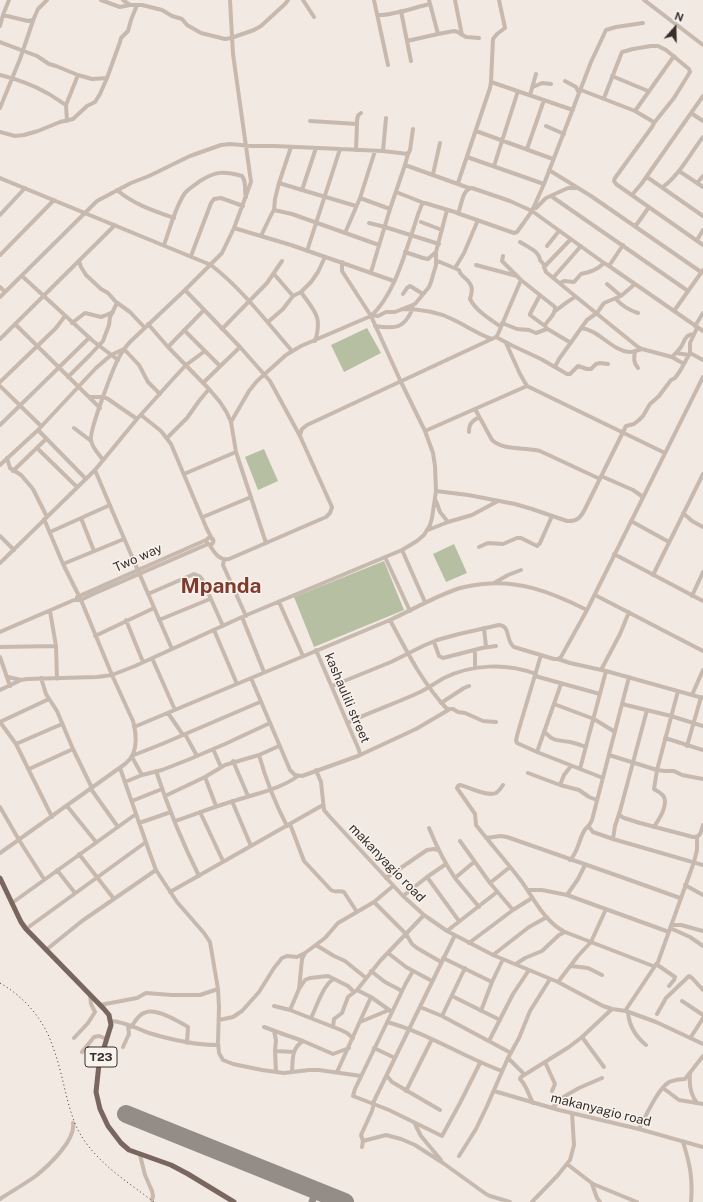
<!DOCTYPE html>
<html>
<head>
<meta charset="utf-8">
<style>
	body { margin:0 }
	#map { position:relative; width:703px; height:1202px; overflow:hidden; background:#f1e9e2; font-family:"Public Sans",sans-serif }
	canvas { display:block }
	.north { position:absolute; left:655px; top:8px; width:40px; height:40px; -webkit-text-stroke:3px #f9f3ee; paint-order:stroke; rotate:20deg; font-size:11px; font-weight:700; line-height:16px; text-align:center; color:#382f2c }
	.north::after { content:''; display:block; margin:auto; width:14px; height:18px; background:#382f2c; clip-path:polygon(50% 0,100% 100%,50% 72%,0 100%) }
</style>
</head>
<body>
<div id="map">
<canvas width="703" height="1202"></canvas>
<div class="north">N</div>
</div>
<script>
const ctx = document.querySelector('canvas').getContext('2d');
ctx.lineJoin = 'round';
function paint(path, color) { ctx.fillStyle = color; ctx.fill(path, 'evenodd'); }
function stroke(path, color, width, dash) { ctx.strokeStyle = color; ctx.lineWidth = width; ctx.lineCap = dash ? 'butt' : 'round'; ctx.setLineDash(dash || []); ctx.stroke(path); }
function drawText(font, color, halo, rows, align = 'center') {
  ctx.font = font + ' "Public Sans",sans-serif'; ctx.lineWidth = 3; ctx.setLineDash([]); ctx.textBaseline = 'middle'; ctx.strokeStyle = halo; ctx.fillStyle = color; for (const [text, x, y, turn = 0] of rows) {
    ctx.save(); ctx.translate(x, y); ctx.rotate((+turn || 0) * Math.PI / 180); ctx.textAlign = isNaN(turn) ? turn : align; if (halo) ctx.strokeText(text, 0, 0); ctx.fillText(text, 0, 0); ctx.restore();
  }
}
paint(new Path2D(`
	M367,328L381,353L344,372L331,345Z
	M264,449L278,481L258,490L245,457Z
	M454,544L467,573L446,582L433,554Z
	M384,561L404,610L314,647L294,597Z`), '#b7bfa3');
stroke(new Path2D(`
	M312,1202L316,1190`), '#948c87', 7);
stroke(new Path2D(`
	M126,1114L345,1202`), '#948c87', 18);
stroke(new Path2D(`
	M101,0L120,7L130,5H142L162,10L172,16L182,19L187,25L201,33L225,39L231,38L254,30L261,26L285,4L288,0
	M123,0L130,5
	M303,0L314,17
	M374,0L388,65
	M429,0L438,34
	M455,0L462,35
	M644,0L703,45
	M401,11L411,61
	M3,15L28,21L33,20
	M378,15C391,16 416,7 430,4
	M0,26L3,15L9,0
	M407,41L438,34L454,31L458,32L466,37L479,38
	M0,42L37,56L49,64L56,66L78,75L92,79L107,78
	M0,75C16,79 33,85 47,93C53,96 59,101 66,105
	M612,76L648,91
	M565,81L576,87L579,93
	M491,82L573,110
	M533,87L542,83L551,84
	M581,90L635,111L652,121L654,123L652,127L615,178L614,181L616,184L703,245
	M530,95L536,74
	M604,98L622,52L633,49L651,46H658L666,50L689,69L690,72L674,98L654,123
	M0,108L20,59L34,18L38,9L47,0
	M635,111L674,56
	M691,113L703,121
	M67,121L66,105L78,75
	M310,121L357,124L356,150
	M357,124C357,119 357,115 361,113
	M546,126L564,134
	M476,131L553,159
	M0,132L15,136L24,135L38,131L60,122L73,119L87,106L95,102L100,94L107,78L120,42L121,38L128,31L131,20L137,5
	M291,147L279,183L275,199L274,210L292,214L379,245
	M316,148L302,190L356,206
	M527,149L544,100
	M383,151L386,118
	M408,154L410,150L413,129
	M467,157L544,184
	M405,165L469,188
	M494,166L518,91
	M549,170L591,196L701,272
	M679,171L703,187
	M433,174L440,143
	M647,177L703,216
	M0,178L211,265C242,289 266,321 292,351
	M279,183L302,190
	M458,183L490,88L491,82L493,39L497,34L505,28L499,0
	M697,183L703,176
	M663,187C680,174 690,154 703,137
	M117,190C133,204 154,211 174,218
	M396,192L424,203
	M632,195L642,183L703,96
	M551,196L688,291
	M360,198L390,209
	M533,208H536L546,198L568,188H578
	M457,213L514,233L517,232L532,211L544,184L591,62L606,30L616,27L643,23
	M0,215L25,188
	M421,222L442,230
	M369,223L385,227L439,244
	M634,226L637,224L649,207
	M234,228L291,245L394,281
	M345,233L360,198L375,151
	M261,236L272,213L274,210
	M571,239L544,267L546,272C576,297 607,322 638,347L642,349L672,357L684,364
	M697,240L703,230
	M520,242C528,247 539,251 540,260L545,266
	M164,245C170,229 175,207 185,193C189,188 195,185 200,181C216,171 224,171 242,176C248,184 243,189 246,197
	M547,246L559,231
	M307,251L340,149
	M405,252L423,258L428,259L436,252
	M0,255L54,200
	M191,256L211,203L214,199L221,198L243,206
	M503,256L502,261L521,280L555,307C556,314 549,319 545,325L546,328L571,343
	M79,261L81,267L86,275L101,289L108,293L116,302L130,312L145,328
	M436,261L440,262L459,270C460,275 462,275 465,278C473,285 473,290 470,299C476,311 490,319 501,327
	M476,265L517,276
	M609,266L623,245
	M455,268L464,253L478,220
	M274,274L293,296
	M22,276L93,341L118,360
	M553,278L581,246
	M561,284L562,282L564,281L574,282L581,274C590,272 597,270 604,263
	M607,284L621,296
	M0,287L5,292
	M185,290L240,347L270,381L300,436L332,507L330,513L326,517L229,559C219,561 214,552 209,544
	M301,292C314,311 323,316 315,341
	M403,294L407,288L410,286L423,294
	M540,295L530,314V315L545,326
	M0,297L97,201L131,183L149,176L190,156L221,145L230,144L252,146H275L383,151L408,154L405,165L390,209L371,272
	M616,299C622,306 629,310 638,313
	M402,309C419,309 436,311 452,319C465,325 478,334 492,339
	M555,311C562,306 568,301 575,297
	M674,311L703,270
	M372,315L378,316L386,312H395L415,304L429,287L431,282L436,265V252L447,210
	M268,322L283,309L293,296L301,292L311,282L318,272L325,257
	M72,323L85,313L101,317L104,316L113,312
	M502,323L517,329L529,330L536,333L547,329
	M15,324L100,408
	M148,324L168,347L209,389L220,402L227,413L231,422L236,452L266,543
	M375,326C396,329 404,329 413,308
	M695,326L703,313
	M581,328C599,330 611,350 629,352C633,352 638,350 642,349
	M222,329L267,283L282,261
	M184,330L220,366
	M496,337L511,345L541,359L567,374H570L578,366L587,369H591L596,364L600,363L608,364
	M0,339L115,225
	M506,343L520,374L527,386
	M168,347L204,310
	M635,351C634,358 633,362 638,368
	M676,353L689,355
	M690,353L703,360
	M672,357C675,354 678,351 681,347C685,341 684,335 694,334
	M555,367L559,359L587,320L597,313L604,303L621,296L635,284
	M68,377L90,355L103,341L109,325L110,317L117,303
	M0,382L56,328L65,316
	M203,383L240,347
	M0,386L41,426
	M90,397H104L108,399L137,419
	M475,409L492,440C504,451 525,447 540,451L600,479
	M141,415L161,431L171,444L206,527L212,539
	M231,422L249,391L257,381L286,355L301,346L371,316C394,295 404,256 414,227C416,220 419,211 422,204L425,203L458,213C462,205 462,189 472,188L510,201L532,211L604,263L609,266L703,331
	M0,425L89,338
	M74,428L91,441
	M38,430L86,479
	M425,431L527,386L665,453
	M469,432C469,424 471,422 479,417
	M300,435L302,429L307,425L496,337L498,334L521,280
	M167,438L187,418L199,401L209,389
	M37,448L77,487
	M7,458L10,468L21,475L33,489L47,517
	M103,460C99,454 92,448 91,440C89,431 112,372 117,361C121,353 125,347 131,341L185,290L222,253L234,228L251,182L233,54L230,0
	M0,465L38,430L96,368L111,355L124,349L139,365L148,382L160,394
	M95,470L117,522L172,649
	M13,471L46,439
	M184,474L236,452
	M601,476L633,490L643,497
	M436,491L468,495L515,504L532,509L567,521C577,522 581,517 585,509L626,426L634,424L639,420L643,416L650,404L659,396L671,380L675,378L680,371L690,353V343L697,328
	M436,501L440,512L448,522
	M683,513L692,521L703,527
	M203,517L251,497
	M81,518L94,551
	M631,521L669,542
	M428,530L448,522L472,515L498,501
	M50,532L110,505
	M0,536L14,550
	M206.5 541a3.5 3.5 0 1 1 7 0a3.5 3.5 0 1 1-7 0Z
	M479,547L488,543L503,544L517,538H521L537,546L540,543L552,516
	M402,550L425,602
	M614,554L703,601
	M385,557L410,611
	M224,560L223,565L246,616
	M0,563L95,470L137,419L173,379L186,365L205,351
	M63,564L124,539
	M653,575L703,474
	M494,583L508,575L521,570
	M148,594L194,574L199,576L202,579L223,626
	M595,595L703,651
	M692,596L703,572
	M77,597L206,540
	M279,602L303,656
	M50,611L56,646L57,679
	M242,617L264,672
	M126,620L143,662
	M159,620L210,599
	M390,620C407,652 423,684 448,710
	M484,628L486,647
	M214,630L237,684
	M0,632L74,600H81L91,595L208,544
	M95,636L154,608
	M434,642L439,656L443,658L482,648L496,646
	M0,647L56,646
	M541,655L518,732L516,740L517,743L537,752L603,778
	M0,657L10,686
	M152,658L175,710
	M558,659L570,663L606,671L703,698
	M475,668V650
	M601,670L620,634L629,612
	M535,676L600,694
	M8,677L21,680
	M41,678L46,694L57,711L73,749L92,788
	M251,678L290,770L295,775L302,776L358,756L360,755L359,750L316,650
	M332,686L391,662L423,646L437,640L459,634L499,625C511,626 505,640 514,647L554,659H558L561,657L587,610L703,377
	M0,690L21,680L27,679L97,677L112,675L135,666L242,617L402,550L417,541L424,535L430,525L432,518L436,491L435,466L433,453L425,431L401,382L371,316L342,271V262
	M692,695L703,670
	M441,703L464,688L469,686
	M554,704L594,719L615,732
	M622,704L671,716L703,726
	M168,713L183,735
	M0,722L16,744L52,817
	M0,722L49,699
	M347,723C370,712 394,704 418,693C427,689 435,683 444,678C472,664 507,663 536,674
	M134,727L390,620C412,610 434,597 457,589C463,587 469,586 475,585C516,578 551,592 587,610
	M544,731C553,742 558,740 570,742C575,743 581,745 586,747
	M185,734L197,756
	M665,738L703,750
	M16,744L62,724
	M687,746L701,697
	M213,749L221,767
	M537,752L561,684
	M134,755L162,744L260,702
	M259,755C266,780 275,803 287,826
	M360,755L416,729L450,709H453L458,712L465,713L483,721L496,722
	M609,755L657,770L665,771H674L682,775L703,779
	M132,757L142,775
	M233,761L248,796
	M120,768L149,851L156,870L177,902L204,933L210,942L218,989L219,1007L218,1042L219,1053L223,1060L233,1064L262,1070L284,1073L309,1070H319L361,1076
	M29,769L73,749
	M580,769L606,671
	M316,770L321,782L324,810L330,817L403,896L424,915L447,931L493,955L558,982L603,1006L612,1009L626,1011L656,1022L703,1044
	M156,771C168,807 182,842 199,876
	M528,773L560,785L579,790L589,797L597,800
	M205,777L216,806
	M125,782L142,775L162,770L190,759L225,744L270,723
	M503,785C501,788 499,791 496,793C487,797 469,787 460,785L458,786L457,788L475,814L476,825C490,843 505,860 519,878C533,896 543,921 565,932L653,966H655L658,962L694,862L697,850V837
	M560,785L564,775L571,766
	M91,789L118,827
	M165,796L205,777L225,765L259,755L279,746
	M132,801L162,789
	M232,801L251,846
	M67,806L96,842
	M0,807L19,840L44,879
	M200,812L223,861
	M619,815L624,818L640,823L693,837C701,838 701,831 703,825
	M175,821C196,814 216,806 237,800C258,793 280,789 298,776
	M139,823L171,812
	M290,824L304,861L331,890C335,893 339,890 344,892L357,912
	M589,827L593,832L613,839L703,865
	M654,827C659,819 668,806 664,797C662,793 657,791 654,789L657,770L678,691
	M429,828C436,845 444,862 455,878C463,888 471,897 479,907
	M486,838L501,836L507,837L627,879L680,898
	M613,839L615,826L620,811L647,710
	M460,841L490,883L513,910
	M0,853L125,764C138,754 137,736 133,721L112,675L81,600L63,564L44,519
	M79,854L114,899
	M570,860C578,852 578,843 583,833C585,827 589,828 592,820L629,677
	M57,870L75,893
	M427,877L459,921
	M386,878L427,850L434,849L438,850
	M455,878L474,862
	M490,883L510,867
	M685,885L703,895
	M528,890H542L567,895L669,932
	M170,892L323,805
	M567,895L578,879L585,865
	M403,896L427,877L446,864
	M374,902L406,934L412,944L417,948L441,962
	M12,903L136,814
	M671,925H681L703,931
	M670,928L690,937L703,946
	M26,929L146,842
	M447,931L497,892
	M469,943L513,910L532,898
	M316,945L334,956L345,961L366,978
	M46,950L82,921L156,870
	M388,953L406,967L432,981
	M493,955L529,927L547,917
	M443,958L492,982
	M516,964L525,958L542,951L559,935L565,932
	M656,964L675,977L674,980L669,986
	M571,966L588,968L602,975
	M371,971L385,982L402,991
	M413,971L406,983L355,1089L353,1096L389,1110L442,1136L460,1103L480,1063
	M558,982L578,956L591,942L606,909
	M299,989L302,959L305,953L325,938L338,923L374,902L393,886
	M357,990L371,997L392,1012
	M452,996L500,1020
	M682,1001L703,1015
	M100,1005L137,998L146,993L172,995H200L218,989
	M274,1006L290,1010L341,1030L347,1033L353,1038
	M420,1007L442,1016L511,1053
	M290,1010L299,989L305,980L310,978L328,976L348,986L354,992
	M481,1011L492,982L503,959
	M625,1011L655,966
	M628,1012C629,1026 635,1036 646,1045
	M657,1014L666,998L689,976L692,978L703,990
	M442,1016L465,968
	M311,1018C316,1008 324,983 334,979
	M219,1020L233,1017L242,1011L259,992L274,968L282,958L287,956L297,957L305,953
	M111,1021C122,1021 138,1029 149,1033C172,1040 194,1045 218,1045
	M360,1022L389,1010
	M387,1022C428,1033 463,1057 502,1071
	M131,1027C135,1022 138,1015 144,1013C155,1007 178,1021 188,1027L187,1043
	M264,1027L283,1034L303,1041L333,1054L349,1048
	M333,1027L334,1019L342,1013L348,997L357,990L380,961L424,915
	M274,1031L276,1040L275,1051L276,1072
	M582,1037L604,1067
	M691,1037L703,1018
	M74,1038L88,1023L95,1012L91,1004L90,994
	M489,1041L513,994L529,970
	M123,1047L129,1034L128,1026
	M374,1048L395,1058
	M275,1051L294,1052
	M82,1052L94,1037L99,1036L107,1039
	M508,1058L524,1074
	M545,1062L555,1084L552,1091
	M292,1072C293,1059 291,1049 303,1041
	M337,1072L371,997
	M690,1074C689,1084 690,1094 697,1103
	M387,1076L392,1082L440,1110
	M663,1088L679,1100L703,1104
	M406,1091L432,1039
	M494,1091L559,1110L639,1129L703,1147
	M373,1103L455,935
	M533,1103C528,1094 527,1086 520,1079L521,1077L569,1047L582,1037L612,1009
	M552,1108L565,1096L579,1088L602,1078
	M415,1124L421,1136L441,1160
	M639,1129C646,1116 657,1090 669,1082C674,1080 679,1079 685,1079L703,1056
	M363,1141L386,1135L401,1139L415,1145L443,1163L486,1194L490,1196L510,1202
	M683,1142C690,1164 693,1179 691,1202
	M362,1147L363,1141L361,1135L372,1111L374,1103
	M140,1155L145,1175L152,1191L153,1196L152,1200
	M459,1156L476,1129L487,1106L508,1058L519,1038L530,1011L550,979
	M567,1164L593,1184L637,1202
	M592,1184L597,1198L600,1202
	M0,1199C12,1191 25,1184 37,1175C49,1165 76,1140 73,1123
	M532,1202L558,1175L570,1160L574,1145L572,1113`), '#c8b9af', 4);
stroke(new Path2D(`
	M0,878L21,922L26,929L104,1009L109,1015L111,1025L99,1064L96,1092L100,1109L108,1126L121,1143L129,1150L171,1165L188,1174L234,1202`), '#78665f', 5);
stroke(new Path2D(`
	M0,983C26,998 45,1021 54,1050C63,1075 66,1102 76,1126C92,1160 125,1180 154,1202`), '#382f2c', 1, [1, 3]);
for (const [x, y, w] of [
	[101,1057,32]
]) { const box = new Path2D(); box.roundRect(x - w / 2, y - 10, w, 20, 3); ctx.fillStyle = '#f9f3ee'; ctx.fill(box); stroke(box, '#382f2c', 1); }
drawText('bold 12px', '#382f2c', null, [
	["T23",101,1057]
]);
drawText('13px', '#382f2c', '#f9f3ee', [
	["Two way",138,558,-24],
	["kashaulili street",347,698,67],
	["makanyagio road",387,863,46],
	["makanyagio road",601,1110,14]
]);
drawText('bold 21px', '#7f3c2e', '#f9f3ee', [
	["Mpanda",221,587]
]);
</script>
</body>
</html>
